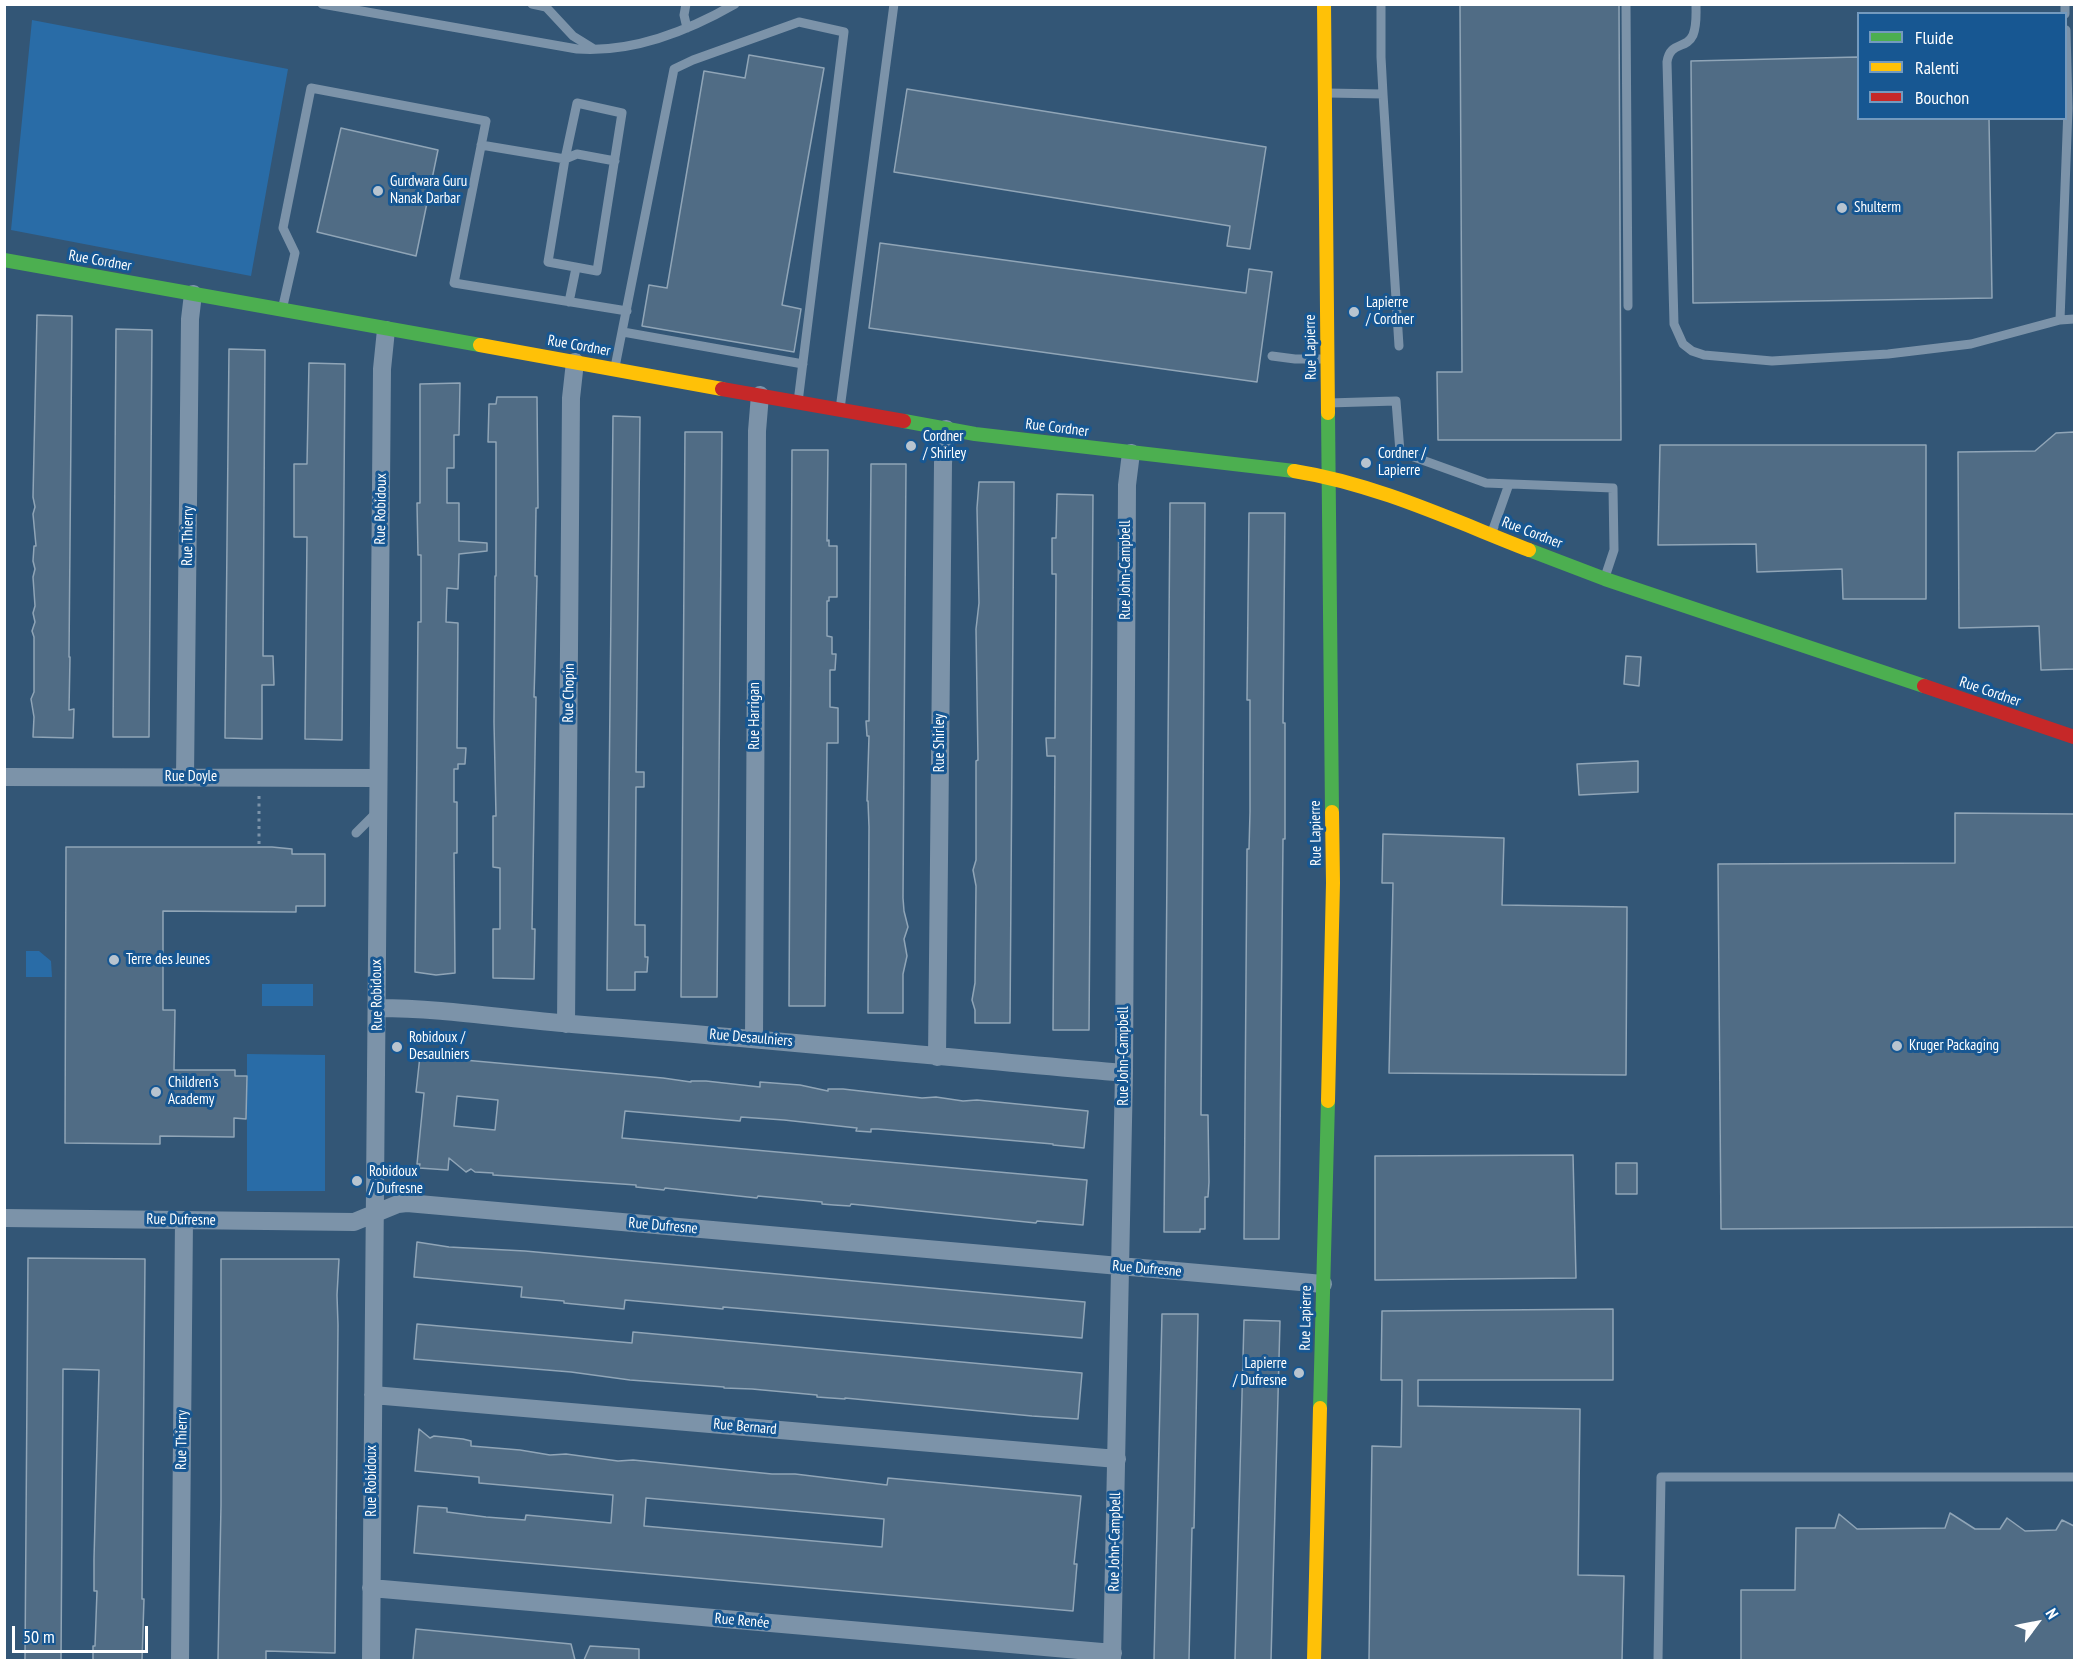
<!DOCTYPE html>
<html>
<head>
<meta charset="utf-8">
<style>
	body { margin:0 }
	#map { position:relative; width:2079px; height:1665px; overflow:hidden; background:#335676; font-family:"PT Sans Narrow",sans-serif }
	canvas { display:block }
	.frame { position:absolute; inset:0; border:6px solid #fff; pointer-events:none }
	.legend { position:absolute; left:1857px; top:12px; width:210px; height:108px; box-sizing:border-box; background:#175792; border:2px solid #749abe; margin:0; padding:8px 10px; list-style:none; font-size:18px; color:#fff }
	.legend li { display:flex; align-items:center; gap:12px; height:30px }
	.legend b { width:30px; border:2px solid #749abe }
	.north { position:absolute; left:2007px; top:1593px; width:60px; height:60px; -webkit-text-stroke:4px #175792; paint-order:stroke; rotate:58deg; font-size:16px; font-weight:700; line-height:24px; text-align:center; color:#fff }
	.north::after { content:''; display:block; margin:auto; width:21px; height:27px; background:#fff; clip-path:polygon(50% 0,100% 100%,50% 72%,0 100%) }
	.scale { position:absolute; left:12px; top:1626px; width:136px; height:27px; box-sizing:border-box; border:3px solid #fff; border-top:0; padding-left:8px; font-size:18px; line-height:21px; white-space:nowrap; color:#fff; -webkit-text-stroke:4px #175792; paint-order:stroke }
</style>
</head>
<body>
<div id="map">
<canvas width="2079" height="1665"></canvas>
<div class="frame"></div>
<ul class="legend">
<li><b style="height:8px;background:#4caf50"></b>Fluide</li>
<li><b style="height:8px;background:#ffc107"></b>Ralenti</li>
<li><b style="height:8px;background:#c62828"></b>Bouchon</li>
</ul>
<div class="north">N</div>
<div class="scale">50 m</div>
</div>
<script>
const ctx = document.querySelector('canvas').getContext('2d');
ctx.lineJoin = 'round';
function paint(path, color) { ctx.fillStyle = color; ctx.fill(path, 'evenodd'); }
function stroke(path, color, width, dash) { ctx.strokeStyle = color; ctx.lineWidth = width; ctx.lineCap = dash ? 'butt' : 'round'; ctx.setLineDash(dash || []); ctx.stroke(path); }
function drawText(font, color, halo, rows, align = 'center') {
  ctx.font = font + ' "PT Sans Narrow",sans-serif'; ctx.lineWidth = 6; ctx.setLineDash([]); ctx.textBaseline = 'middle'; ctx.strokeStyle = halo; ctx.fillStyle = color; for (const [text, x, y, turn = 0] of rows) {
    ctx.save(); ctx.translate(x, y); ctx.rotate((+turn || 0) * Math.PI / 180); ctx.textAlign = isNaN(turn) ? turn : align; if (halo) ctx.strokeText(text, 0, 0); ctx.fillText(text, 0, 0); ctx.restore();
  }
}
paint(new Path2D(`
	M32,20L288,69L251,276L11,230Z
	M26,951H39L51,961L52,977H26Z
	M262,984H313V1006H262Z
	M247,1054L325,1055V1191H247Z`), '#296ca7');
const building = new Path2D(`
	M1460,4H1619L1621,440H1438L1437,372H1462Z
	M749,55L824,68L782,305L801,309L794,352L642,326L649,285L667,288L704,71L745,78Z
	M1858,57V118H1989L1992,298L1693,303L1691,61Z
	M907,89L1266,147L1250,249L1227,246L1230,226L894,172Z
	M341,128L438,150L416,256L317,232Z
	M880,243L1246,293L1249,269L1272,272L1257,382L869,328Z
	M37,315L72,316L69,657H70L69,710L74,709L73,738L33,737L34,717L31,699L34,692V637L32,631L35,622L33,613L35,606L33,577L35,569L33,561L34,546H36L33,514L35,507L33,497Z
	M116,329L152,330L149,737H113Z
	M229,349L265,350L263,656H273L274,685H262V739L225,738Z
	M309,363L345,364L342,740L305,739L307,537H294V464H307Z
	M460,383L459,435H454V468H447V503H459V541L487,543V551L459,554L458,589L447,588L446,622L458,623L457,743V748H466L465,764H458V769H454V802H457V853H454L455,973L436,975L415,972L418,622H421V555H418L417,503H420V384Z
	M497,397H537L538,508H536L535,576H537L535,662L534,697H536L532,929H535L534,979L493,978V929H500V868L493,867V816H496L494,722L495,576H496V442H488L489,404H496Z
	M613,416L640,417L636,772H644V787H636L635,925H645V957H648L647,972H635V990H607Z
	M685,432H722L717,997H681Z
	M2074,432V669L2041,670L2039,626L1959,628L1958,452L2035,451L2056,433Z
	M1660,445H1926V599H1843L1842,569L1757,572L1756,544L1658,545Z
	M792,450H828L827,541L829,540V546H837V597H829V601H827V636L832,637V654H836L835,670H830V707L838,708V743H827L825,1006H789Z
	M871,464H906L903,898L904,911L908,927L904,939L907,956L903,974V1013H868L869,827L868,801H867L869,736H867L866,721H869Z
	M979,482H1014L1010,1023H975V1010L972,1000L975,983L976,886L973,870L976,860V761L978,760L976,629L979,603L977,508Z
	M1057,494L1093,495L1089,1030H1053L1055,756H1047L1046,738H1055L1056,574H1052V538H1056Z
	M1170,503H1205L1201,1111V1115H1208L1209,1182L1208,1197H1205V1229H1200V1232H1164Z
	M1249,513H1285L1283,723H1285V839H1283L1279,1239H1244L1247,849H1249L1250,812V700H1247Z
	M1626,656L1641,657L1639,686L1624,684Z
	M1638,761V792L1579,795L1577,764Z
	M1955,813L2074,814V1227L1721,1229L1718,864L1955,863Z
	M1383,834L1504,838L1502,905L1627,907L1626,1075L1389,1073L1393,883H1382Z
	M66,847H272L292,849V854H325V906H296V912L163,911V1010H175L174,1070H235V1076H247L246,1119L234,1118V1137L160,1136V1144L65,1143Z
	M420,1056L663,1078L691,1082V1081H706L760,1087V1082L800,1085L828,1091V1089H843L922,1098L936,1097L963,1101L977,1100L1088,1111L1084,1148L1053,1145V1144L878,1129H871V1132L856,1131L857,1128L784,1120L741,1117L740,1121L625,1111L622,1138L1087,1180L1083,1225L1037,1221L1036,1223L851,1204L850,1206L834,1205L822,1204V1202L758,1196L757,1198L665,1188L664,1190L636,1187V1185L493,1175V1173L475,1172L471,1169L466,1172L449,1158L448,1170L419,1168L420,1164H417L424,1093L416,1092ZM457,1096L498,1100L495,1130L454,1126Z
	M1573,1155L1576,1278L1375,1280V1156Z
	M1616,1163H1637V1194H1616Z
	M417,1242L449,1247L525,1251L1085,1302L1082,1338L723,1307V1309L625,1300L624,1309L564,1303V1301L521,1297L522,1287L414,1277Z
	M28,1258L145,1259L142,1599H144L142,1660H93V1646H95L97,1591H94V1559L99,1370L63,1369L61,1660H25Z
	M221,1259H339L337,1295L338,1325L335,1653L266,1651V1660H218L221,1505Z
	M1613,1309V1380H1418V1406L1580,1409L1578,1575L1624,1576L1622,1660H1369L1372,1446L1401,1447L1402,1380H1381L1382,1311Z
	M1162,1314H1198L1194,1528H1192L1189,1660H1154Z
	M1244,1320L1280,1321L1271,1660H1235Z
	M417,1324L632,1343L633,1332L1082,1373L1078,1419L1032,1416L845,1398V1399L817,1397V1395L752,1389L724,1388V1387L630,1380L571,1372L414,1359Z
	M419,1429L430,1438L434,1436L463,1439L471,1441V1446L520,1450L550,1455L566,1454L618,1461L633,1460L772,1474H795L887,1485L888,1478L1081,1496L1074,1564H1077L1073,1611L414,1553L418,1506L447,1508V1512L486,1517L525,1520L526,1515L611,1523L613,1495L479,1483V1477L415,1471ZM646,1498L884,1519L882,1547L644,1526Z
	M1950,1513L1975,1529H2000L2007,1518L2025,1531L2056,1530L2062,1520L2074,1526V1660H1741V1590H1795L1796,1528H1835L1839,1514L1857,1529L1945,1528Z
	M416,1629L571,1644L575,1660H413Z
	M590,1646L639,1649V1660H584Z`);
paint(building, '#506c85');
stroke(building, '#90a5b7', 1.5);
stroke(new Path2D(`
	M259,796V847`), '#7c93a9', 3, [3, 4.5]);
stroke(new Path2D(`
	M322,4L577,49C632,53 688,31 735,4
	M532,4L546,7L573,36L594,49
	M686,4L684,15L687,28
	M1381,4V57L1383,94
	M1626,4L1628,306
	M1696,4C1696,15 1697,25 1693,35C1686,50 1670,41 1667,62L1674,324L1683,344L1692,351L1704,355L1772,361L1888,354L1971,344L2060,320L2074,319
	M2065,4V14
	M1327,93L1383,94L1399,346
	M577,103L622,113L597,271L548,262L565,159Z
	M481,145L565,159L577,154L615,161
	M569,302L576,268
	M282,310L295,253L283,228L311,88L486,121L454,283L627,311
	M2060,320L2068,108L2066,30
	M623,332L803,364
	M1272,356L1295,359H1326
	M615,367L674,69L693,60L799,22L844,32L798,402
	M1328,403L1396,401L1400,452L1486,483L1613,488L1614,550L1605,577
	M840,409L894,4
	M1491,535L1509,484
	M356,833L377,812
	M1658,1660L1661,1477H2074`), '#7c93a9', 9);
stroke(new Path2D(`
	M4,777L378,778
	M185,777L190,319L193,294
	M378,1008C443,1008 507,1019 572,1024C756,1038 940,1057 1124,1073
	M566,1024L571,398L575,362
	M754,1038L757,431L760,395
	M937,1057L943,463L946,429
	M4,1218L354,1222L398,1204L407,1203L1323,1284
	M373,1395L1117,1459
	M371,1588L1113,1653
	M180,1660L184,1220
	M371,1660L382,369L386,330
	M1112,1660L1124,1073L1127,485L1131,453`), '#7c93a9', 18);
stroke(new Path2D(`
	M4,260L480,345
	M1328,413L1332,812
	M904,421L975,434L1294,471
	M1529,550L1605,579L1924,686
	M1320,1408L1328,1101`), '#4caf50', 14);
stroke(new Path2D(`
	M1324,4L1328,413
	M480,345L722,389
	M1294,471C1376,484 1452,520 1529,550
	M1328,1101L1333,883L1332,812
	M1314,1660L1320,1408`), '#ffc107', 14);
stroke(new Path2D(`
	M722,389L904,421
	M1924,686L2074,737`), '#c62828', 14);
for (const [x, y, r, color] of [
	[378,191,6,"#b8c4cf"],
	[1842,208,6,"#b8c4cf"],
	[1354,312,6,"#b8c4cf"],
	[911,446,6,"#b8c4cf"],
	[1366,463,6,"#b8c4cf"],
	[114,960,6,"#b8c4cf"],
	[1897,1046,6,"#b8c4cf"],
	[397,1047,6,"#b8c4cf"],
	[156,1092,6,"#b8c4cf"],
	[357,1181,6,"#b8c4cf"],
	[1299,1373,6,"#b8c4cf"]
]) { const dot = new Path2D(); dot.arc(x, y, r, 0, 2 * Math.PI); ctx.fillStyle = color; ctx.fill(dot); stroke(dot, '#175792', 2); }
drawText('15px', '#fff', '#175792', [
	["Gurdwara Guru",390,182],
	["Nanak Darbar",390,199],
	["Shulterm",1854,208],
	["Lapierre",1366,303],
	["/ Cordner",1366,320],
	["Cordner",923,437],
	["/ Shirley",923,454],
	["Cordner /",1378,454],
	["Lapierre",1378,471],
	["Terre des Jeunes",126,960],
	["Robidoux /",409,1038],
	["Desaulniers",409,1055],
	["Kruger Packaging",1909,1046],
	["Children's",168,1083],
	["Academy",168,1100],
	["Robidoux",369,1172],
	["/ Dufresne",369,1189],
	["Lapierre",1287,1364,"right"],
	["/ Dufresne",1287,1381,"right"]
], 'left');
drawText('15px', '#fff', '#175792', [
	["Rue Cordner",100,261,10],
	["Rue Cordner",579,346,10],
	["Rue Lapierre",1311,347,-91],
	["Rue Cordner",1057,428,7],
	["Rue Robidoux",381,509,-89],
	["Rue Cordner",1532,533,21],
	["Rue Thierry",188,536,-89],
	["Rue John-Campbell",1126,570,-90],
	["Rue Cordner",1990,692,19],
	["Rue Chopin",569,693,-89],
	["Rue Harrigan",755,716,-90],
	["Rue Shirley",940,743,-90],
	["Rue Doyle",191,777],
	["Rue Lapierre",1316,833,-91],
	["Rue Robidoux",377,995,-91],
	["Rue Desaulniers",751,1038,5],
	["Rue John-Campbell",1124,1056,-90],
	["Rue Dufresne",181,1220,1],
	["Rue Dufresne",663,1226,5],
	["Rue Dufresne",1147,1269,5],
	["Rue Lapierre",1306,1318,-89],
	["Rue Bernard",745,1427,5],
	["Rue Thierry",182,1440,-89],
	["Rue Robidoux",372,1481,-90],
	["Rue John-Campbell",1115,1542,-89],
	["Rue Renée",742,1621,5]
]);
</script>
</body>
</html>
